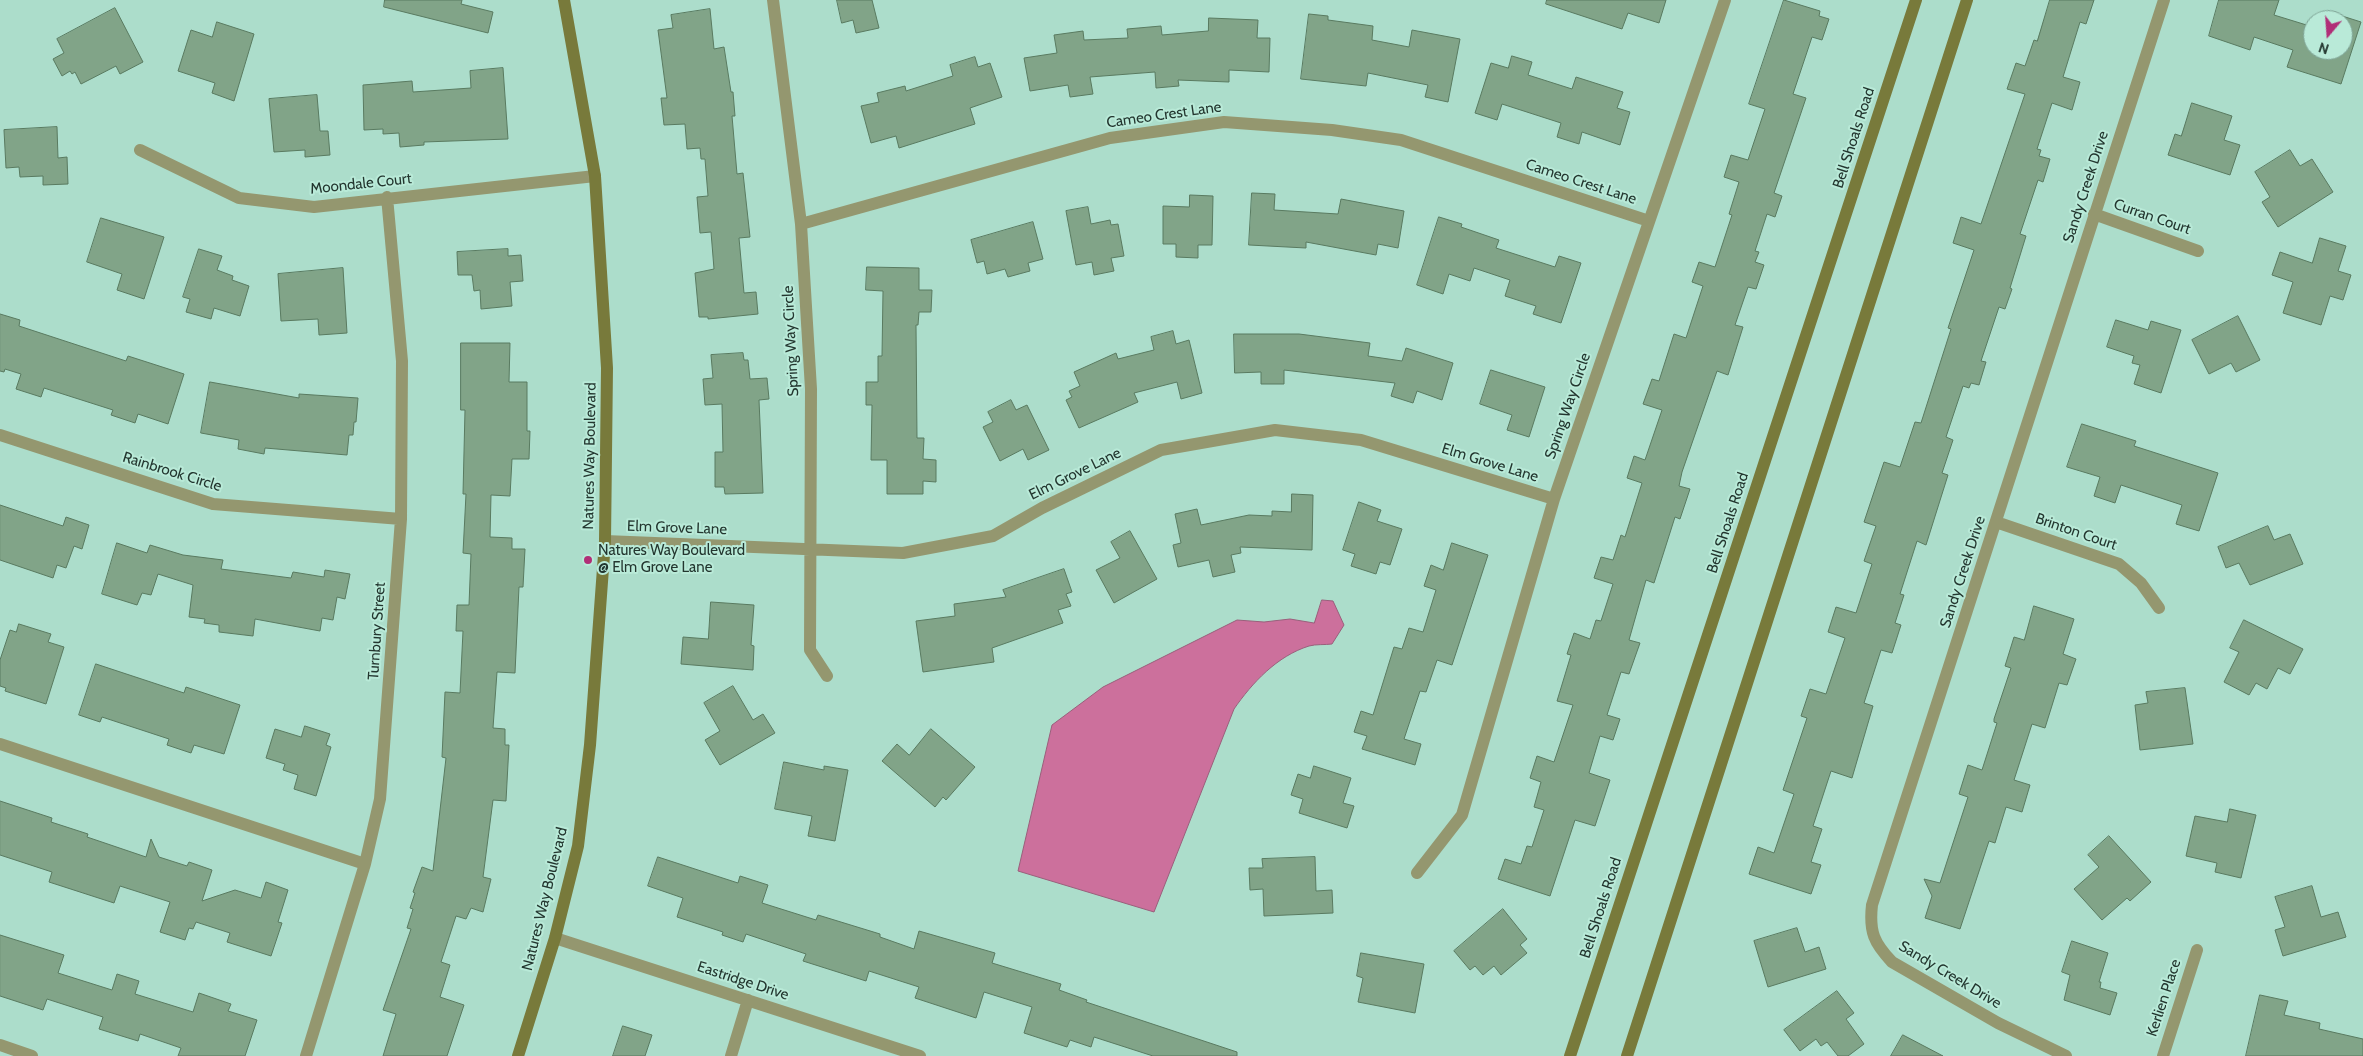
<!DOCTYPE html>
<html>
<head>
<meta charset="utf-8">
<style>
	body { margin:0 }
	#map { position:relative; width:2363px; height:1056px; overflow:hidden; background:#acddcb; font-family:Cabin,sans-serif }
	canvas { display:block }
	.north { position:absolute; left:2303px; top:10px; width:50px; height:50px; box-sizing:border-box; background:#b9ead8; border:1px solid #7da294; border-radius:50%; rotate:198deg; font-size:14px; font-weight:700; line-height:20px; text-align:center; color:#23362f }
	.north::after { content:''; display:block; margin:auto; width:18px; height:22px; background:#b12e77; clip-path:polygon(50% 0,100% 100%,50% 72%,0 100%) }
</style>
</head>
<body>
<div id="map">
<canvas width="2363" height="1056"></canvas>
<div class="north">N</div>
</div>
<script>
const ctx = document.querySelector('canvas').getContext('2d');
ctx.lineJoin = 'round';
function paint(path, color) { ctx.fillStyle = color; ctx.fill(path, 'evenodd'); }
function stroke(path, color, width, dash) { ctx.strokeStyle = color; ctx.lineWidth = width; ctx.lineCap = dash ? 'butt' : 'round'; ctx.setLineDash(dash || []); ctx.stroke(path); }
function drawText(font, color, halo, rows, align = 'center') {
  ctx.font = font + ' Cabin,sans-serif'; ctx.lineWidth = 4; ctx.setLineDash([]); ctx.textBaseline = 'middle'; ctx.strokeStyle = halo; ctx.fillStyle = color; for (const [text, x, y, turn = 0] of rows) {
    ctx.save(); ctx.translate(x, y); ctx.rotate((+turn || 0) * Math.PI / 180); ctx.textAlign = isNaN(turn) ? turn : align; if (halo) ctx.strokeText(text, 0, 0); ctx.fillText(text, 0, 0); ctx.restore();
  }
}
const water = new Path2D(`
	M1322,600L1333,601L1344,625L1332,644C1325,645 1316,644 1309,646C1277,656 1252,683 1234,709L1154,912L1018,871L1052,725L1103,687L1237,620L1264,622L1290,619L1314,623Z`);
paint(water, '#cc709c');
stroke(water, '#995f7b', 1);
const building = new Path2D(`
	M385,0H462L461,4L493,12L488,33L384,7Z
	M837,0H872L879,28L856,33L853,20L842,23Z
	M1547,0H1666L1659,23L1628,13L1622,29L1546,4Z
	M1784,0L1820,11L1819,16L1829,19L1822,40L1812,37L1793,94L1806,98L1774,193L1782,196L1775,217L1767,214L1755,251L1759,252L1755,262L1764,265L1756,289L1748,287L1735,325L1743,327L1728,375L1717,371L1682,472L1679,486L1690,489L1680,519L1675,517L1654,583L1646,580L1629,640L1640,643L1629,674L1621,672L1607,715L1620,719L1613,740L1600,736L1589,773L1610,780L1595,826L1575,820L1550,896L1498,879L1505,859L1521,864L1527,846L1532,847L1544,810L1534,807L1541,782L1530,778L1537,756L1554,762L1573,705L1557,701L1571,655L1567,654L1574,633L1590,639L1596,620L1601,621L1613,584L1594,578L1601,557L1613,560L1621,535L1625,537L1642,483L1627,478L1634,456L1645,460L1662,410L1643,404L1652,379L1659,381L1674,334L1686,338L1703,286L1692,282L1699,262L1715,267L1732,215L1729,214L1739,182L1724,177L1731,155L1748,160L1765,109L1749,104Z
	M2050,0H2094L2086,24L2080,22L2063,77L2080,82L2072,110L2052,103L2037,149L2041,150L2039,156L2050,159L2043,182L2038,180L2020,234L2026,236L2010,288L2012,289L2005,309L1999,307L1981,361L1986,362L1979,385L1971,383L1969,388L1963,386L1946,437L1953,440L1942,473L1948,475L1926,545L1917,541L1900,594L1904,595L1895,623L1901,625L1892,653L1881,650L1864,703L1873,706L1852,778L1831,771L1813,826L1822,829L1811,862L1821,865L1811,894L1749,874L1758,847L1774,853L1794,794L1783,790L1807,718L1801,716L1810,689L1826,694L1845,638L1828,632L1836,607L1856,613L1872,564L1864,561L1876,526L1864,522L1884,462L1900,467L1915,422L1921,423L1951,329L1948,328L1974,250L1953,243L1961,217L1981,224L2025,94L2007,89L2016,63L2025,66L2034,40L2037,41Z
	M2219,0H2279L2274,15L2313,27V50H2343V20H2338L2339,15L2361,22L2341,84L2287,67L2293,50L2254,37L2250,50L2209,36Z
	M115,8L143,62L120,74L116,66L81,84L75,72L72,74L70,71L62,76L53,59L64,53L57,39Z
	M710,9L714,49L724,47L731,92H733L735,116H732L737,174L743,173L750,237L739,238L744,293L756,292L758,314L708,319V317H699L695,273L714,269L711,232L700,233L697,197L708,196L705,159H701L700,148L687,149L685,124L664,125L661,98H667L658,30L673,28L671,15Z
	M1309,14L1328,16V20L1373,26L1372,40L1409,47L1412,30L1460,39L1448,102L1425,97L1428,85L1368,73L1366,86L1301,79Z
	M1209,18L1258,20L1257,38H1270L1269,72L1229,70V82L1178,80L1179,86L1156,88L1155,72L1090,77L1093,94L1070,97L1068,85L1030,91L1024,58L1057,53L1054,35L1083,31L1084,40L1128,38L1127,29L1161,26L1162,35L1208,31Z
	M217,22L254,34L234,101L212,93L215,83L178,71L191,30L212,37Z
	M1512,56L1532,62L1528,75L1572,89L1576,77L1623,92L1617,108L1630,112L1620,145L1582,132L1579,144L1557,137L1561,123L1502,104L1497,120L1475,113L1491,63L1508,68Z
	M975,57L978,67L990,63L1002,97L970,108L975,124L899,148L896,136L871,143L861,106L879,102L877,93L905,86L906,91L953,76L950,65Z
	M503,68L508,139L424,142V145L400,147L399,133L383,134V129L364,130L363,85L412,81L413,92L471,88L470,71Z
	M317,95L320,131H328L330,155L305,157V150L274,152L269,99Z
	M2192,103L2232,116L2224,140L2240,145L2230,175L2168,155L2175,134L2181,136Z
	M57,127L58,158L67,157L68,184L43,185V176L20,177L19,167L6,168L4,130Z
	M2290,150L2300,166L2312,159L2333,192L2278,227L2262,202L2270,197L2255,172Z
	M1252,193L1275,194L1274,210L1338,214L1341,199L1404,211L1398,248L1378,244L1376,255L1306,242V248L1249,245Z
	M1190,195L1213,196L1212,245H1198V258L1176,257V244H1163V206L1189,207Z
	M1088,207L1091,224L1110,220L1111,225L1118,224L1124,256L1111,258L1114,271L1094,275L1092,262L1076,265L1066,211Z
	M1439,217L1462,224L1461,227L1499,240L1496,248L1555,267L1559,256L1581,263L1561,323L1533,314L1536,306L1505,296L1510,280L1474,268L1470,281L1449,274L1443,294L1417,285Z
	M101,218L164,237L144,299L117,290L122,274L87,262Z
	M1033,222L1043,259L1028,263L1030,271L1008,277L1005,269L987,274L984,261L977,263L971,240Z
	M2320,238L2346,246L2338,271L2351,275L2343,300L2330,296L2321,325L2283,313L2293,282L2272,275L2280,252L2312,263Z
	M199,249L222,256L217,270L233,276L232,280L249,286L240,316L214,308L211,319L186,312L190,299L183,297Z
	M508,249V256L521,255L523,281L510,282L512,306L481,309L480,290L474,291L472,275H458L457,252Z
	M867,267L919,268V290H932L931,312H919L918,325H916L917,438H924L923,459L936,460V482L923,481V494H887V460H871L872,405H866V382H878V356H882L883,291L866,290Z
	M343,268L347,333L319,335L318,319L281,321L278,274Z
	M0,314L20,320L19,326L126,361L128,356L184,374L168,424L138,414L135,423L111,415L113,410L44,388L41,397L16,389L21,374L5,369L4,372L0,371Z
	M2238,316L2260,360L2236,372L2231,363L2209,374L2192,340Z
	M2116,320L2148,330L2151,321L2181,330L2161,393L2134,384L2140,365L2132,363L2134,356L2107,347Z
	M1173,331L1176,344L1189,340L1202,393L1181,399L1177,382L1134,393L1138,402L1079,428L1066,400L1072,397L1069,391L1080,386L1074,372L1116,353L1118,359L1154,350L1151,337Z
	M1234,334H1299L1370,343L1368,356L1402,361L1406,348L1453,363L1442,400L1417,391L1413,403L1391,396L1395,383L1335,376L1284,370V384H1261V372L1235,373Z
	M461,343H510L509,382H527V431H530L529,459H512L510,496L491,495L490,537L512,538V549H525L523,587H519L515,673L497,672L493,728L505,729V745H509L506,801L493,800L483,877L491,879L483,912L471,908L466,919L456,916L441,962L450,965L440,997L464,1005L447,1056H383L396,1014L383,1010L411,929L407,928L413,909L410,908L415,893L413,892L422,867L433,871L446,758L442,757L445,692L460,693L463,631H456L457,605H469L471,554L463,553L466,494H463L465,410H461Z
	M743,353L744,360H748L750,379L767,378L769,399L759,400L763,493L725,494L724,487H715V452H723L722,404L705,405L703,379L713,378L711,355Z
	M1491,370L1545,387L1529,437L1507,430L1512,415L1480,404Z
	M210,382L299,398V394L358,398L356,422H354L353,435H349L347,455L265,448L264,454L238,449L239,440L201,433Z
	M1011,400L1016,410L1027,405L1049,450L1028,460L1023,449L1000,461L983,427L993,422L988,412Z
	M2082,424L2136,441L2134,446L2218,473L2199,531L2176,524L2182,505L2121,485L2115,503L2094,496L2100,477L2067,467Z
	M1292,494L1313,495L1312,550L1240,547L1241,553L1231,555L1235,572L1213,577L1209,560L1178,567L1173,545L1181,543L1175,514L1197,509L1201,525L1249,515L1272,516V511L1291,512Z
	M1359,502L1381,510L1377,521L1402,529L1390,565L1380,562L1376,574L1351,566L1355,554L1343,550Z
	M0,505L63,526L66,517L89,525L82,549L74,546L66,568L57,565L53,578L0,560Z
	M2268,526L2274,540L2290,534L2303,564L2250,585L2239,563L2226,568L2218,547Z
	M1130,531L1157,579L1114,603L1096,570L1120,558L1111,542Z
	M117,543L147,553L150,545L183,555L223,560L221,569L291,578L293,572L324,577L325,570L350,574L345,599L337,597L333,620L322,618L320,631L255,619L253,636L219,632V625L204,623L205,619L189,617L193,585L158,574L151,595L142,593L137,605L102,594Z
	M1452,543L1488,555L1452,665L1437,660L1426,692L1420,691L1404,739L1421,744L1415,765L1362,749L1367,736L1354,732L1361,711L1373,715L1394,647L1402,649L1409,628L1423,632L1436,590L1424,586L1431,565L1443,570Z
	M1064,569L1072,592L1066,594L1071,606L1058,610L1063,623L992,648L994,662L923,672L916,621L955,616L954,604L1006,597L1003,590Z
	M711,602L754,605L751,645L754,646L753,670L681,664L683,637L708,639Z
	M2034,606L2074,619L2063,654L2076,659L2067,685L2059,683L2045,728L2032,724L2014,780L2030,785L2022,812L2006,807L1995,843L1989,841L1960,929L1925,918L1932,896L1924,879L1940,883L1968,797L1959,794L1968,765L1982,770L1997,723L1994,722V719L2011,668L2005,666L2014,637L2024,640Z
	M2244,620L2303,649L2290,674L2278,668L2267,689L2256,683L2249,695L2224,682L2239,652L2230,648Z
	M19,624L51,634L48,642L64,647L46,704L5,691L6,688L0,686V660L10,630L16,632Z
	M96,664L184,693L186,687L240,705L224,754L194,745L191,753L167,745L169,739L102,717L100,722L79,715Z
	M733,686L753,720L763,714L775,733L720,765L705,740L720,731L704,703Z
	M2185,688L2193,744L2140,750L2135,705L2148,703L2146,692Z
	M305,726L330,734L326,745L331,747L316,796L294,789L298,775L283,770L285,764L266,758L275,729L301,737Z
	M931,729L975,767L946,800L943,797L935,807L882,761L897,744L909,755Z
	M784,762L824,770V766L848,770L835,841L808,836L812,816L775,809Z
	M1314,766L1351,778L1343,803L1354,806L1347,828L1299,813L1303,799L1291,795L1298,774L1310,778Z
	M0,801L52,818L51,822L88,834L87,837L146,857L151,839L159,857L187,866L189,862L212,870L202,901L235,890L261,898L266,882L288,890L278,922L282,923L271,956L227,942L230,933L196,922L193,929L189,928L185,940L160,932L170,902L120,886L114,903L49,882L52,872L0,855Z
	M2230,809L2256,815L2241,878L2215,872L2217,863L2186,856L2195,816L2227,822Z
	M2109,836L2151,882L2130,901L2127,898L2102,920L2074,889L2099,867L2088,855Z
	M658,857L738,883L740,876L768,885L762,903L816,920L818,915L880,934V937L914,949L919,931L995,953L992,963L1061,984L1059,990L1087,1000L1086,1002L1237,1052V1056H1153L1094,1037L1091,1047L1070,1040L1067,1047L1024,1033L1032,1007L984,992L976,1018L915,998L919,987L869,971L866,981L803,961L806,954L746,934L743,942L722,935L723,932L677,917L683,898L648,886Z
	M1315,857L1316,891L1332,890L1333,913L1264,916L1263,889L1250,890L1249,868H1263L1262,859Z
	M2312,886L2321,917L2338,912L2346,937L2283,956L2275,930L2285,927L2275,897Z
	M1503,909L1527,939L1520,945L1527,953L1501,975L1494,966L1483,975L1475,966L1470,970L1454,951Z
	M1797,928L1805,952L1819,947L1826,969L1768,987L1754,941Z
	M0,935L64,955L58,973L112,990L117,974L139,981L135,994L193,1012L199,993L231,1004L228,1011L257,1020L245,1056H178L181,1048L140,1034L138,1041L99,1029L103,1017L47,999L43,1010L0,996Z
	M2072,941L2108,953L2099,982H2101L2100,988L2117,993L2110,1015L2064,1000L2070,975L2062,972Z
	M1361,953L1424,964L1415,1013L1358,1002L1363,978L1357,976Z
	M1837,991L1854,1013L1846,1019L1864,1044L1848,1056H1838L1827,1042L1821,1046L1816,1039L1800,1051L1784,1030Z
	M2260,995L2288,1001L2284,1015L2320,1023L2319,1029L2363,1039V1056H2246Z
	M623,1026L652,1035L645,1056H613Z
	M1903,1035L1943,1056H1891Z`);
paint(building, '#81a488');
stroke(building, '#597a60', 1);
stroke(new Path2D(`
	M773,0L801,224L811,389L810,650L827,676
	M140,150L239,198L314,207L595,176
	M2094,214L2198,251
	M801,224L1110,138L1224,122L1332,130L1401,140L1649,221
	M0,435L213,504L401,519
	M1996,522L2119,564L2141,583L2159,608
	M605,541L903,553L993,536L1042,508L1161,450L1275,430L1361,440L1554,499
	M0,744L365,864
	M1417,873L1462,815L1554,499L1725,0
	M555,938L920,1056
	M0,1045L32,1056
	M306,1056L365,864L380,799L401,519L402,361L387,197
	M731,1056L748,1000
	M2066,1056L1998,1023L1892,962C1874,943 1869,932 1872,905L2164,0
	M2163,1056L2197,950`), '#94976f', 12);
stroke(new Path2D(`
	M518,1056L555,938L578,846L590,745L605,541L607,368L595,176L564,0
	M1570,1056L1916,0
	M1627,1056L1967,0`), '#787a3b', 12);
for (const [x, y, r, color] of [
	[588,560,5,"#b12e77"]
]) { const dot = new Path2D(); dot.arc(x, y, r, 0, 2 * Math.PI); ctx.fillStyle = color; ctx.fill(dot); stroke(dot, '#b9ead8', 2); }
drawText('15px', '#23362f', '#b9ead8', [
	["Cameo Crest Lane",1164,115,-8],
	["Bell Shoals Road",1854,138,-72],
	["Cameo Crest Lane",1581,182,18],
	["Moondale Court",361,184,-6],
	["Sandy Creek Drive",2086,187,-72],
	["Curran Court",2152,217,19],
	["Spring Way Circle",791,341,-93],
	["Spring Way Circle",1568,406,-71],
	["Natures Way Boulevard",590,456,-89],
	["Elm Grove Lane",1490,463,17],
	["Rainbrook Circle",172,472,17],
	["Elm Grove Lane",1075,474,-26],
	["Bell Shoals Road",1728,523,-72],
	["Elm Grove Lane",677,528,2],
	["Brinton Court",2076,532,19],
	["Sandy Creek Drive",1963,572,-72],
	["Turnbury Street",377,631,-86],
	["Natures Way Boulevard",545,899,-76],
	["Bell Shoals Road",1601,908,-72],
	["Sandy Creek Drive",1950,975,31],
	["Eastridge Drive",743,981,18],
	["Kerlien Place",2164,998,-72]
]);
drawText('15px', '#23362f', '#b9ead8', [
	["Natures Way Boulevard",598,551],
	["@ Elm Grove Lane",598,568]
], 'left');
</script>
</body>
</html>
